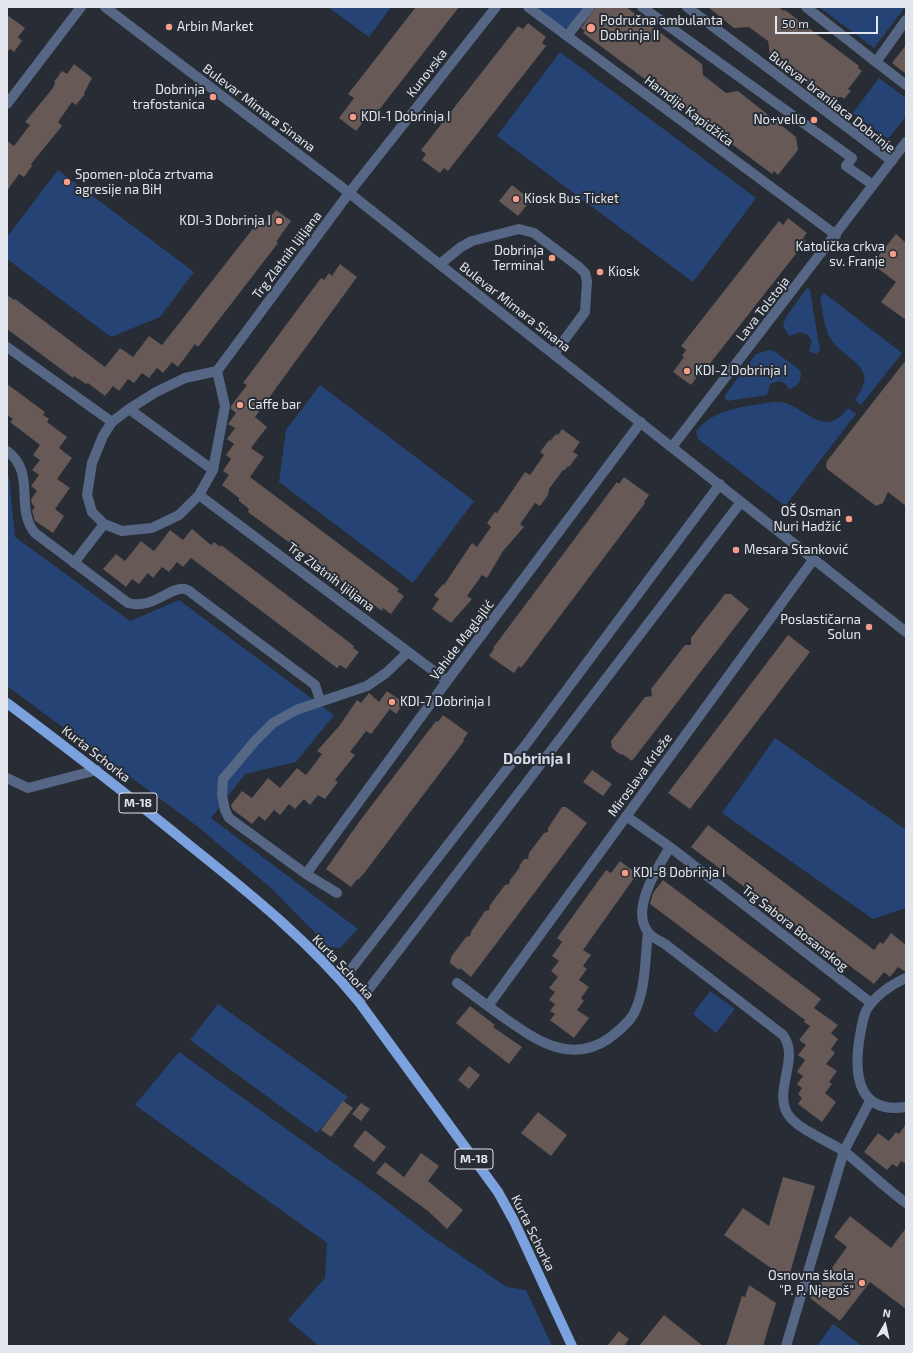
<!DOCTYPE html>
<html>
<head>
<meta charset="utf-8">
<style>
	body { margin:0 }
	#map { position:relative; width:913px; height:1353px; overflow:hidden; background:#272c35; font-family:"Exo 2",sans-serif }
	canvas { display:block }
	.frame { position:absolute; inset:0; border:8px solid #e3e7ed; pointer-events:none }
	.north { position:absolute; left:865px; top:1305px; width:40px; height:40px; -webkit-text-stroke:3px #272c35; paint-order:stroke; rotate:9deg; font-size:11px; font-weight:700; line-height:16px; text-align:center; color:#e3e7ed }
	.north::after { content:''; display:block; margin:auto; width:14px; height:18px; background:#e3e7ed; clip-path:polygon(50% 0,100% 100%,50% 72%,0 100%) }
	.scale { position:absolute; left:775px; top:16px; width:103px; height:18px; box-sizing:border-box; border:2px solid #e3e7ed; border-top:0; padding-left:5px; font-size:12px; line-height:14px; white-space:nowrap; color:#e3e7ed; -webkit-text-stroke:3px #272c35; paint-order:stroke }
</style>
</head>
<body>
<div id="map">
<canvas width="913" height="1353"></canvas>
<div class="frame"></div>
<div class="north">N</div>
<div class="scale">50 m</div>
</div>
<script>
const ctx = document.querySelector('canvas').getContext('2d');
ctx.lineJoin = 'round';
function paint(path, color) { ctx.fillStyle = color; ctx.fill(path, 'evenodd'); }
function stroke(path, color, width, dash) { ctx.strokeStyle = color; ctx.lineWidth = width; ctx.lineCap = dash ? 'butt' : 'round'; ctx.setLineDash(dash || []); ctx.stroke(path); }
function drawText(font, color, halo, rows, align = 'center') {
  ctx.font = font + ' "Exo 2",sans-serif'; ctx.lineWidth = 4; ctx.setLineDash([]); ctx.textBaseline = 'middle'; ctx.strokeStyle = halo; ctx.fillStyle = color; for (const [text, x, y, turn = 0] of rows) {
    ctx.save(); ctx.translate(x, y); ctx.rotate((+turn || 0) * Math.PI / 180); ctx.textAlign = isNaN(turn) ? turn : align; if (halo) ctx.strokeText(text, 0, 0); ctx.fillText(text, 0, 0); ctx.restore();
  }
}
paint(new Path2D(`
	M328,7H391L369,37Z
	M533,7H586L571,27L562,28Z
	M819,7H905L874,48Z
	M560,52L756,198L693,282L497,136Z
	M879,78L906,98V116L888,139L853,113Z
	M58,170L194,272L160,317L111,337L7,259V237Z
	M807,288L810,290L820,351L816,354L809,351L812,341L808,335L800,332L789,336L783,326L786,317Z
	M824,293L902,353L861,405L855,400C880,368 850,363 833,342C824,330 823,312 820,298Z
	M769,350L774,351L800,370C803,379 798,387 789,389C785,380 778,380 770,384L767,395L727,401L725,399V395L756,354Z
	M320,385L474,501L413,583L279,482L286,430Z
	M773,402C778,402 784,402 788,404C812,414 826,437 848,408L856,414L785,506L698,439L696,432C713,408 745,407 773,402Z
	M7,475L9,476L15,537L130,621L179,600L334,715L296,762L245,774L211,818L358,929L340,948L329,947L271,888L197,826L7,686Z
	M775,738L906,830V908L873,919L722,813Z
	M710,991L735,1009L716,1033L693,1014Z
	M218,1004L348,1097L317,1133L190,1040Z
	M179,1052L381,1197L430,1235L507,1287L526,1290L552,1346H319L288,1320L325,1278L327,1243L135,1105Z
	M833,1324L862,1346H817Z`), '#254475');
paint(new Path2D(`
	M416,7H459L375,115L371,112L356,131L339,118L354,98L348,94Z
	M596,7H626L702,64L703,75L726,93L738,91L796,137L798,150L778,175L774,171L772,174L583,33L585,31L581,28Z
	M708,7H778L784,11L785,10L859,66L858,68L862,71L848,89L851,91L844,99L842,97L832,98L830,101L770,55L768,41L749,27L734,28Z
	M7,15L25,28L18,37L22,41L14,52L10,49L7,52Z
	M528,23L546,37L542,43L546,46L448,171L444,168L440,173L422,160L426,154L421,150L518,26L523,29Z
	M906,45V74L892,63Z
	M74,64L92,78L84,93L85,94L76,105L72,102L58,122L62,126L31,164L32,166L24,177L19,174L7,191V141L14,146L30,125L25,122L53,88L55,83L54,82L62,71L67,74Z
	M512,185L531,200L518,216L499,201Z
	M276,210L291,221L276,242L278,243L198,347L195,344L178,367L172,362L163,373L157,368L149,378L142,373L134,383L128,379L119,391L113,386L105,396L88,383L86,384L74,376L73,378L7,329V295L14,300L15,299L105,367L120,348L133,357L149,336L162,345L255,226L257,227L262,221L265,223Z
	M788,218L807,233L803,238L806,241L708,366L706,365L691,385L673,372L684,357L682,356L686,350L681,346L779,221L783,225Z
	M896,234L906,243V320L881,302L896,282L872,264Z
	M340,264L357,277L255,417L267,427L251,448L264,457L250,477L399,589L397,591L404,596L391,614L383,608L382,611L248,512L249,509L239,501V498L222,485L229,475L223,471L231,459L226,455L234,444L227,439L235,428L228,424L236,413L231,409V406L247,385L243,383L321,278L324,280L329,273L332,276Z
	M906,360V506L888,492L883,503L876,506L827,469L826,465L827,461Z
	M7,384L45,412L43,415L49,419L47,422L67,437L59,448L72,458L57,479L70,488L55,509L64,516L53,533L35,521L32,511L35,507L32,504L31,499L37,491L31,486L39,475L32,470L40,460L33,455L40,445L10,422L13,419L7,415Z
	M562,429L580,442L573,452L578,455L569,467L568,466L565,470H563L549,489L548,495L540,506L535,503L520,524L524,527L503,551L487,578L482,575L467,596L472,599L451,623L432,609L439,599L434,595L443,584L444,585L472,543L477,547L491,527L487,523L495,512L497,513L525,472L530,475L544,455L540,452L549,440L550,441L556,434L558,435Z
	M624,477L649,495L644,502L645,503L521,668L519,666L514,673L489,656L494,649L493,648L617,482L619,484Z
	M192,529L211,545L214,542L220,547L221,545L354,646L353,648L359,652L346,669L340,665L337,668L191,558L183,567L177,562L169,572L162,567L153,578L148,573L139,584L132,579L126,587L103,569L116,554L125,561L141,541L154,551L170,530L183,540Z
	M725,594H731L749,609L632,761L622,754L621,755L612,748L611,741L645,697L652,696L651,689L685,645H691V638Z
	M788,635L810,652L690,809L668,793Z
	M387,691L404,703L396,714L390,709L371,734L366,731L350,752L355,755L335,780L338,782L325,799L318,795L310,805L304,799L295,809L289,804L280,815L274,810L265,821L259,816L252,824L232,809L231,805L242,791L252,798L268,778L280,788L297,768L306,775L322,754L317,751L340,725L357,700L361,703L369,693L379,702Z
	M443,715L468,733L463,740L464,741L365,872L358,880L357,879L351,887L326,869L359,822L436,721L438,722Z
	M592,770L612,784L603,796L583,782Z
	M562,807H566L587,823L471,977L460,968L459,970L450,963L451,957L466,937L470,936L471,932L485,911L489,910L490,905L505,885L509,884L510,880L520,867L519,866L524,859H528L529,853L544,833L548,832V828Z
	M708,825L874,950L880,942L883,944L891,933L906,945V972L898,967L890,977L884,972L874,984L691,847Z
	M620,861L637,874L583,950L591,955L583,966L587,969L579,980L589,987L581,998L584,1001L577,1010L589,1018L574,1038L550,1020L555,1014L550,1011L555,1004L549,1000L555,992L549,988L558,977L551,971L559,961L552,956L562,942L557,938L606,870L611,873Z
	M663,880L821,999L814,1008L838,1025L831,1033L838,1039L831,1049L835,1053L826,1064L837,1071L829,1082L832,1084L825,1093L836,1102L822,1122L798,1104L802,1098L798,1094L802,1088L797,1084L803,1076L797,1072L805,1060L798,1055L806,1045L799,1040L810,1026L804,1022L805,1020L650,904L653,893Z
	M470,1006L495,1025L493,1027L522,1047L509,1064L456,1023Z
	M469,1066L480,1075L469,1089L458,1080Z
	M343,1101L353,1108L331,1137L321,1130Z
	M361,1103L370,1109L361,1121L352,1114Z
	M538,1112L567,1135L551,1156L521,1133Z
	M906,1124V1164L901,1161L897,1167L892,1164L887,1170L864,1152L878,1133L889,1141L896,1132L899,1134Z
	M365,1130L386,1147L374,1162L353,1146Z
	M421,1153L439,1166L428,1181L463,1210L447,1229L428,1211L376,1173L385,1162L404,1177Z
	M783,1177L815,1186L788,1280L724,1235L743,1208L769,1226Z
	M850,1216L891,1248L906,1228V1309L870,1282L840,1321L810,1298L847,1247L834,1237Z
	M749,1285L776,1303L763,1346H726L742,1296L745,1297Z
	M664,1315L703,1346H639Z
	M619,1331L629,1339L624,1346H607Z`), '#665956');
stroke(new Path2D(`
	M105,7L339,185L906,632
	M528,7L836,235
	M642,7L852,158L846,166L873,185L906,142
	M687,7L892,161
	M806,7L876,62L906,20
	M567,36L590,7
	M876,62L906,85
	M7,104L81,7
	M440,264L461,247L472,241L519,229L534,233L579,267L585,273L587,281L585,312L554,354
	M7,347L112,422
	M217,371L225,406L213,470L199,495L179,515L152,528L122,531L104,524L92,512L87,495L92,463L103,436L112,422L129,409L156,392L185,378L217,371L349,193L496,7
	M129,409L213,470
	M672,447L873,185
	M7,451C37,473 14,508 35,533L128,603C153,610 170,586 185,589C188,590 191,592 193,594L315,685L320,700
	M199,495L447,681
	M74,563L104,524
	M7,778L28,788L97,770
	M626,816L670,847L871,1003
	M670,847C658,867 630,909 648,932C651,937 660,941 665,944L783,1035C800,1058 774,1089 787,1113C793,1123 805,1130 815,1135C825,1141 836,1146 845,1152C866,1169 884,1187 906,1203
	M306,874L447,681L641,422
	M337,893L306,874L229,818L225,810L222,795L223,779L255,741L273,723L296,710L367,686L386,673L408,652
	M906,978C892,984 874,996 866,1011C862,1020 861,1031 859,1041C854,1077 859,1114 906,1107
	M342,981L527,743L720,484
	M457,983C473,995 489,1007 506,1019C537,1041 571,1064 608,1039C617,1032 629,1023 634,1013C646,990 645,958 648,932
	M359,1002L741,502
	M488,1006L813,560
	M786,1346L844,1151L870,1101`), '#556785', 10);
stroke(new Path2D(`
	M7,703C70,750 132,798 193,848C252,895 311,943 359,1002L498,1192L514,1221L572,1346`), '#7ba1de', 10);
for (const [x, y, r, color] of [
	[169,27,4,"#f49e89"],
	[591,28,5,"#f49e89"],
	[213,97,4,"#f49e89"],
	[353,117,4,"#f49e89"],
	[814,120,4,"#f49e89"],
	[67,182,4,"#f49e89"],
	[516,199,4,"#f49e89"],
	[279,221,4,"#f49e89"],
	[893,254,4,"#f49e89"],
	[552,258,4,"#f49e89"],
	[600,272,4,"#f49e89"],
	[687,371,4,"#f49e89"],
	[240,405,4,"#f49e89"],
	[849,519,4,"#f49e89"],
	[736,550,4,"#f49e89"],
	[869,627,4,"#f49e89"],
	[392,702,4,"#f49e89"],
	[625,873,4,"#f49e89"],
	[862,1283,4,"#f49e89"]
]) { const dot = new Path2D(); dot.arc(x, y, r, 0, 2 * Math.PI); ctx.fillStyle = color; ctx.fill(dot); stroke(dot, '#272c35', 1.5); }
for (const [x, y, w] of [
	[138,803,38],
	[474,1159,38]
]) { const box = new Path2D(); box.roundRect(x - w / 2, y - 10, w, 20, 3); ctx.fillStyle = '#272c35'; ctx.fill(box); stroke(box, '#e3e7ed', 1); }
drawText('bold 12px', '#e3e7ed', null, [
	["M-18",138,803],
	["M-18",474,1159]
]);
drawText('13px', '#e3e7ed', '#272c35', [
	["Područna ambulanta",600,21],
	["Dobrinja II",600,36],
	["Arbin Market",177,27],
	["Dobrinja",205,90,"right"],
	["trafostanica",205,105,"right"],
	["KDI-1 Dobrinja I",361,117],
	["No+vello",806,120,"right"],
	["Spomen-ploča zrtvama",75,175],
	["agresije na BiH",75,190],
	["Kiosk Bus Ticket",524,199],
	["KDI-3 Dobrinja I",271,221,"right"],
	["Katolička crkva",885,247,"right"],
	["sv. Franje",885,262,"right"],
	["Dobrinja",544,251,"right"],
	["Terminal",544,266,"right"],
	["Kiosk",608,272],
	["KDI-2 Dobrinja I",695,371],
	["Caffe bar",248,405],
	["OŠ Osman",841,512,"right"],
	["Nuri Hadžić",841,527,"right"],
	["Mesara Stanković",744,550],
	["Poslastičarna",861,620,"right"],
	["Solun",861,635,"right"],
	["KDI-7 Dobrinja I",400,702],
	["KDI-8 Dobrinja I",633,873],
	["Osnovna škola",854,1276,"right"],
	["\"P. P. Njegoš\"",854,1291,"right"]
], 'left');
drawText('13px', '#e3e7ed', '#272c35', [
	["Kunovska",427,73,-52],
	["Bulevar branilaca Dobrinje",832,102,38],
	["Bulevar Mimara Sinana",259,108,37],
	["Hamdije Kapidžića",689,111,37],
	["Trg Zlatnih ljiljana",287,255,-53],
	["Bulevar Mimara Sinana",515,307,38],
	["Lava Tolstoja",763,309,-52],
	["Trg Zlatnih ljiljana",331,577,37],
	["Vahide Maglajlić",462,640,-53],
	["Kurta Schorka",96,754,38],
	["Miroslava Krleže",640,775,-54],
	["Trg Sabora Bosanskog",795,928,38],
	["Kurta Schorka",343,967,47],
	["Kurta Schorka",533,1233,64]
]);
drawText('bold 15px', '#d3dae6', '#272c35', [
	["Dobrinja I",537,759]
]);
</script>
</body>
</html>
